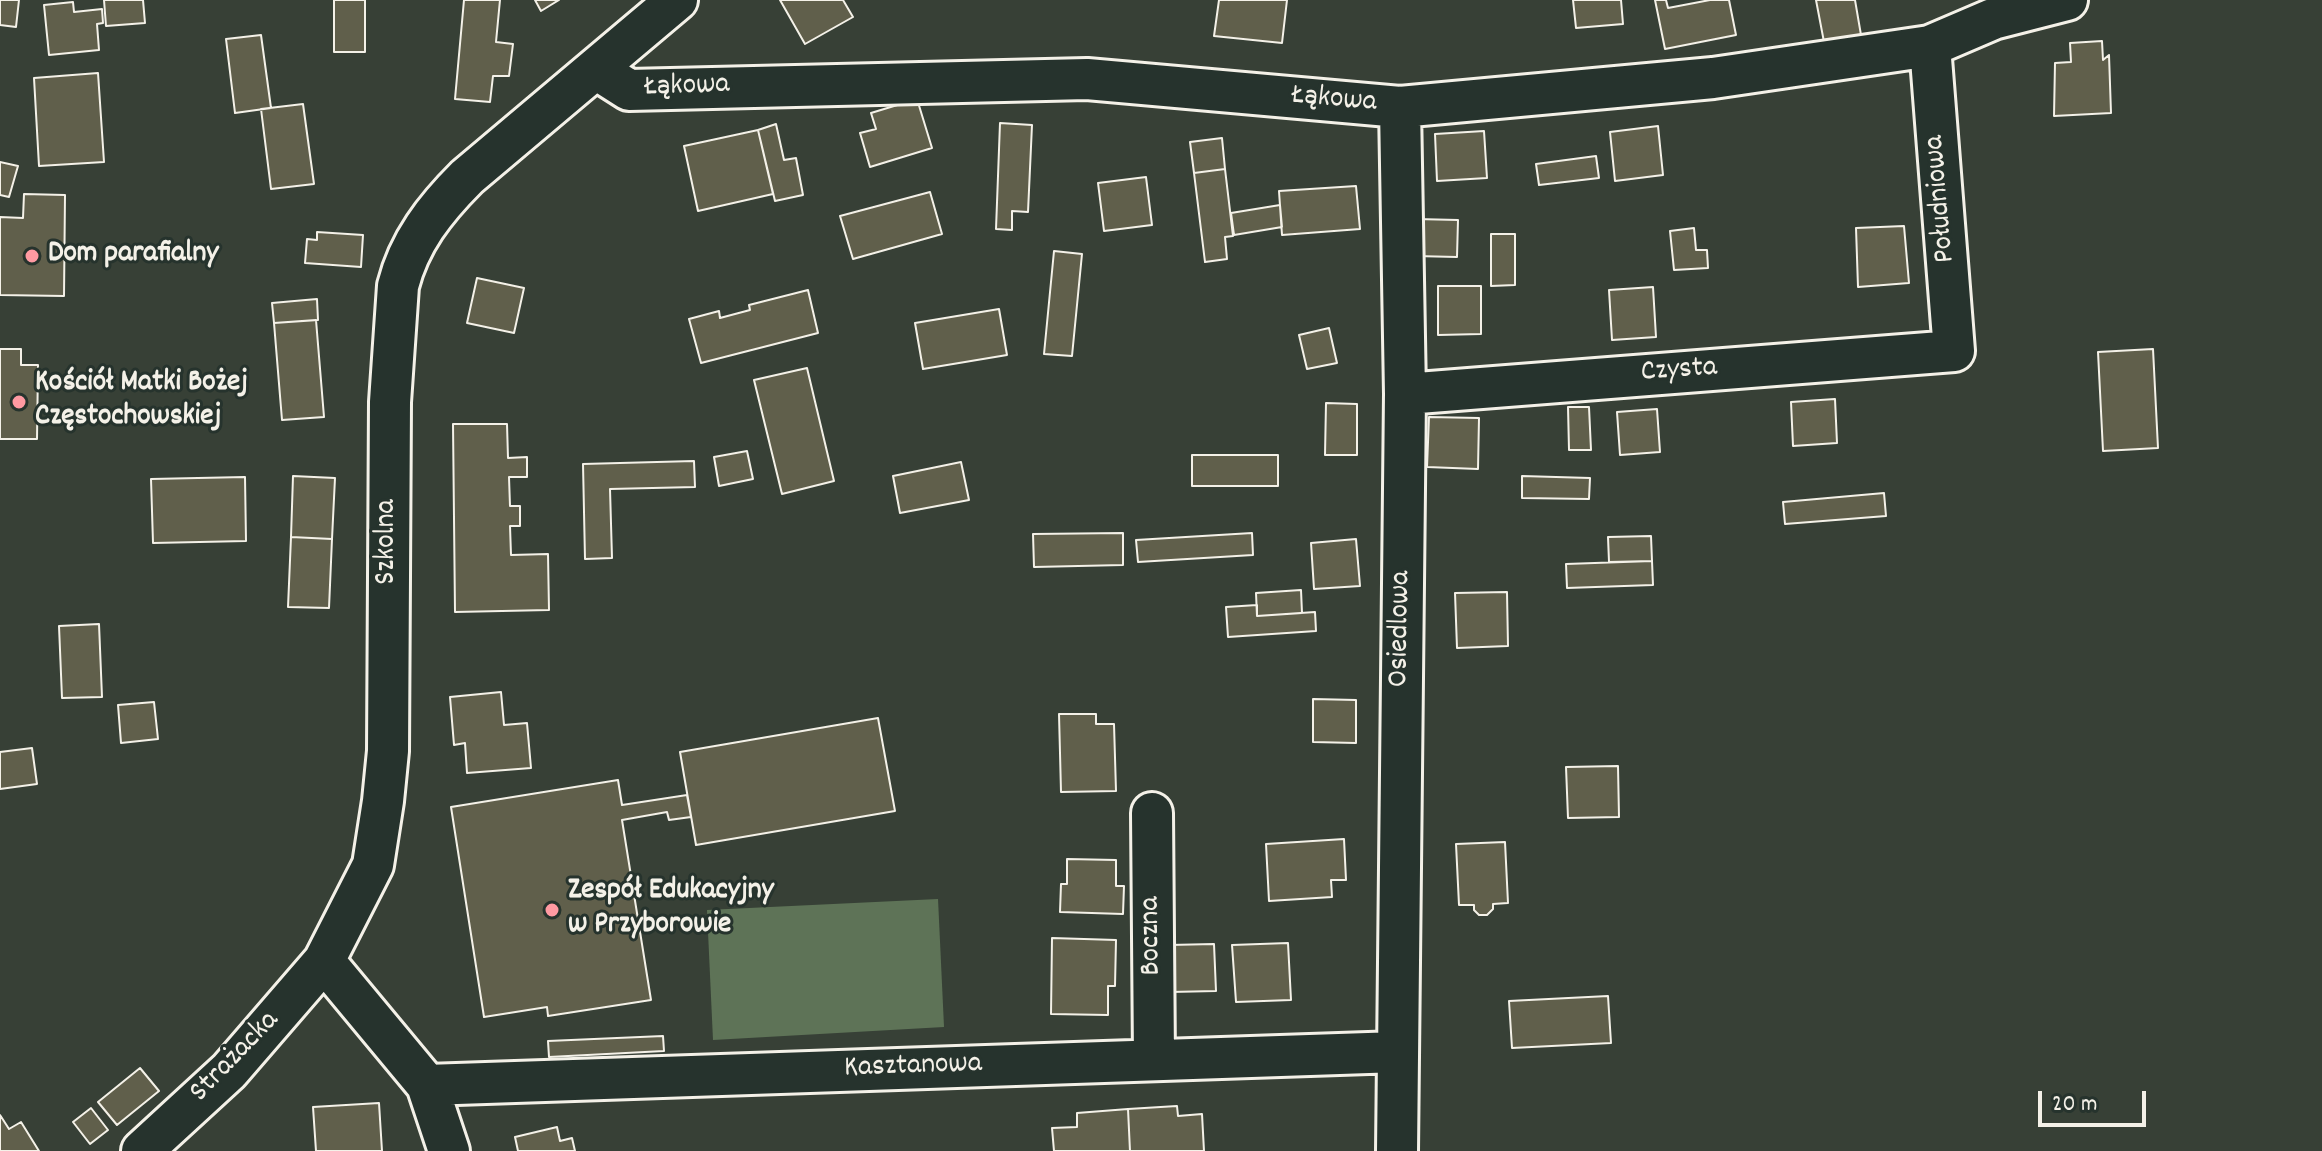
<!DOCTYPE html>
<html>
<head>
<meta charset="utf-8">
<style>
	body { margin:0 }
	#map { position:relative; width:2322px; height:1151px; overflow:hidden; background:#374036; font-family:Dekko,sans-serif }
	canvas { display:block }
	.scale { position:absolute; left:2038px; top:1091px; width:108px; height:36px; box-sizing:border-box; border:4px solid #f4f1e8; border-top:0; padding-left:10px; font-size:24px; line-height:28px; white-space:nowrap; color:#f4f1e8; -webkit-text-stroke:6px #26332d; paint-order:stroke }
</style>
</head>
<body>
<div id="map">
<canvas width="2322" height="1151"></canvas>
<div class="scale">20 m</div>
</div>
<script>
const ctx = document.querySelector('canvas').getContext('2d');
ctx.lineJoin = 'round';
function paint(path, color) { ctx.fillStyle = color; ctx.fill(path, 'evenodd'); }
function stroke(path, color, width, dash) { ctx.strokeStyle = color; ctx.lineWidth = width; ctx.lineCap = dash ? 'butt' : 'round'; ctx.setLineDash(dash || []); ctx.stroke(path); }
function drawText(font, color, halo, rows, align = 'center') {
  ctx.font = font + ' Dekko,sans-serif'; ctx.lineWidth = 6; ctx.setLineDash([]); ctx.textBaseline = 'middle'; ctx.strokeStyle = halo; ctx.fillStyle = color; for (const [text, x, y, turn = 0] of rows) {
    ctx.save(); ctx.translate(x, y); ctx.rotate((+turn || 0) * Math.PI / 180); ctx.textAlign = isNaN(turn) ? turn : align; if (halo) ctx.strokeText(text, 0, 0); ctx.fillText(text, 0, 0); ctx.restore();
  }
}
paint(new Path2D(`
	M938,899L944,1027L713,1040L707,910Z`), '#5e7357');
const building = new Path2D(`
	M0,0H19L16,27L0,25Z
	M104,0H143L145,23L106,26Z
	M334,0H365V52H334Z
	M464,0H500L496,42L513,44L509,76H493L490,102L455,99Z
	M535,0H559L541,11Z
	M780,0H843L853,17L805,44Z
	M1219,0H1287L1282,43L1214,36Z
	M1573,0H1621L1623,24L1576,28Z
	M1655,0H1666L1668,8L1710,0H1729L1736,35L1665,49Z
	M1816,0H1855L1861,35L1824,42Z
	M73,2L74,12L102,9L103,23L97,24L99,50L49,55L44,5Z
	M261,35L271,108L235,113L226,39Z
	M2102,41L2103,60L2109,55L2111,113L2054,116L2055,63L2071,62L2070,43Z
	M98,73L104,162L39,166L34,78Z
	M917,99L932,148L870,167L860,133L876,129L871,113Z
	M303,104L314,184L271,189L261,109Z
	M1000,123L1032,125L1028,212L1012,211V230L996,229Z
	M776,124L784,160L796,158L803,195L775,201L758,130Z
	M1658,126L1663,175L1615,181L1610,132Z
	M758,130L773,194L698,211L684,146Z
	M1484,131L1487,178L1437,181L1435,134Z
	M1222,138L1225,169L1194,173L1190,142Z
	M1596,156L1599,178L1539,185L1536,164Z
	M0,162L18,166L9,197L0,195Z
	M1225,169L1233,236L1225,237L1227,259L1205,262L1194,173Z
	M1146,177L1152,225L1104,231L1098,183Z
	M1356,186L1360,229L1282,235L1279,191Z
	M930,192L942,234L853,259L840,216Z
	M24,194L65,195L64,296L0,295V217L23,218Z
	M1280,205L1282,227L1234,235L1231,213Z
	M1416,219L1458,220L1457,257L1415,256Z
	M1904,226L1909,283L1858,287L1856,228Z
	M1694,228L1696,250H1707L1708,268L1674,270L1670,231Z
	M317,232L363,235L361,267L305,263L307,239L317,240Z
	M1491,234H1515V285L1491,286Z
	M1054,251L1082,254L1072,356L1044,354Z
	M477,278L524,288L514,333L467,323Z
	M1438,286H1481V334L1438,335Z
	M1653,287L1656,337L1612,340L1609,290Z
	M808,290L818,333L701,363L689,319L719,311L720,318L750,310L749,305Z
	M317,299L318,320L274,323L272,303Z
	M999,309L1007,355L923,369L915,323Z
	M316,320L324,417L282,420L274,323Z
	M1329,328L1337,363L1307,369L1299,335Z
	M0,349H21V365H38L37,439H0Z
	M2153,349L2158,448L2103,451L2098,352Z
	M807,368L834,481L782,494L754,380Z
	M1835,399L1837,443L1793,446L1791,402Z
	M1326,403L1357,404V455H1325Z
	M1568,407H1589L1591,450H1569Z
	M1657,409L1660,452L1620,455L1617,412Z
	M1429,417L1479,418L1478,469L1427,467Z
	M453,424H507L508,458L527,457V477H509L510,506H520V526H510L511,555L548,554L549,610L455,612Z
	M747,451L753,479L719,486L714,457Z
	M1192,455H1278V486H1192Z
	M694,461L695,487L610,489L612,558L585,559L583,464Z
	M961,462L969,500L900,513L893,476Z
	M293,476L335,478L332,539L291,537Z
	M1522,476L1590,478L1589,499L1522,498Z
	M245,477L246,541L153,543L151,479Z
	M1884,493L1886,516L1785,524L1783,502Z
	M1123,533V565L1034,567L1033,534Z
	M1252,533L1253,555L1138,562L1136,540Z
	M1651,536L1652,561L1609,562L1608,537Z
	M291,537L332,539L329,608L288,607Z
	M1356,539L1360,586L1314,589L1311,543Z
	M1652,561L1653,585L1567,588L1566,564Z
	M1301,590L1302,613L1257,616L1256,593Z
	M1507,592L1508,646L1457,648L1455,593Z
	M1257,605V616L1315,612L1316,631L1228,637L1226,607Z
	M99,624L102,697L62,698L59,626Z
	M501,692L504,725L527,723L531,768L467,773L465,743L454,745L450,697Z
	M1313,699L1356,700V743L1313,742Z
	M154,702L158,739L121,743L118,705Z
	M1059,714H1096V724H1114L1116,791L1061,792Z
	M878,718L895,811L696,845L680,752Z
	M32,748L37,784L0,789V752Z
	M1618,766L1619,817L1568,818L1566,767Z
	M618,780L622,805L687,795L691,817L669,820L667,812L622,820L651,1000L548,1016L547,1007L484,1017L451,807Z
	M1344,839L1346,880H1331L1332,897L1269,901L1266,844Z
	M1505,842L1508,903L1493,904V909L1487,915H1479L1474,910V905H1459L1456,844Z
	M1067,859L1116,860V886H1124L1123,914L1060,912L1061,884H1067Z
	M1052,938L1116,940L1115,986H1108V1015L1051,1014Z
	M1288,943L1291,1000L1236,1002L1232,945Z
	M1214,944L1216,991L1170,992L1169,945Z
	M1608,996L1611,1043L1512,1048L1509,1001Z
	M663,1036L664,1051L549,1057L548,1041Z
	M140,1068L159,1091L117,1125L98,1102Z
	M379,1103L382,1151H316L313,1107Z
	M1177,1106L1178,1116L1202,1114L1204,1151H1130L1128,1109Z
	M91,1108L108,1130L90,1144L73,1122Z
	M1128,1109L1130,1151H1054L1052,1128L1077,1127V1113Z
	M0,1115L9,1129L21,1122L39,1151H0Z
	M557,1127L560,1141L572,1138L575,1151H518L515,1137Z`);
paint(building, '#605f4b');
stroke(building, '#f4f1e8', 2);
const street = new Path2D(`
	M596,69L629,90L1087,79L1400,107L1713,78L1930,46L1993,19L2067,0
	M1405,394L1954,351L1930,46
	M1152,813L1154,1060
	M324,961L427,1085L449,1151
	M427,1085L1398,1052
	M142,1151L229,1071L324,961L373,865L383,801L388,751L390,402L398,286C409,242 435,209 467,177L677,0
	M1397,1151L1405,394L1400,107`);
stroke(street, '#f4f1e8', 46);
stroke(street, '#26332d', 40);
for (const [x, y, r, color] of [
	[32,256,8,"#ff9aa2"],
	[19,402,8,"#ff9aa2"],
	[552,910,8,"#ff9aa2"]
]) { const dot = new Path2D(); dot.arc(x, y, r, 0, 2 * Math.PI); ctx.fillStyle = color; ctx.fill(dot); stroke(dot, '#26332d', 3); }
drawText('30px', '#f4f1e8', '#26332d', [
	["Łąkowa",687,88,-2],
	["Łąkowa",1334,101,5],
	["Południowa",1942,199,-95],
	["Czysta",1679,372,-4],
	["Szkolna",389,542,-90],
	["Osiedlowa",1402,629,-89],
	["Boczna",1153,936,-91],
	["Strażacka",236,1058,-46],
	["Kasztanowa",913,1068,-2]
]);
drawText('bold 30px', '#f4f1e8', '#26332d', [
	["Dom parafialny",48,256],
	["Kościół Matki Bożej",35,385],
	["Częstochowskiej",35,419],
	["Zespół Edukacyjny",568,893],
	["w Przyborowie",568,927]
], 'left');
</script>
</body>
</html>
